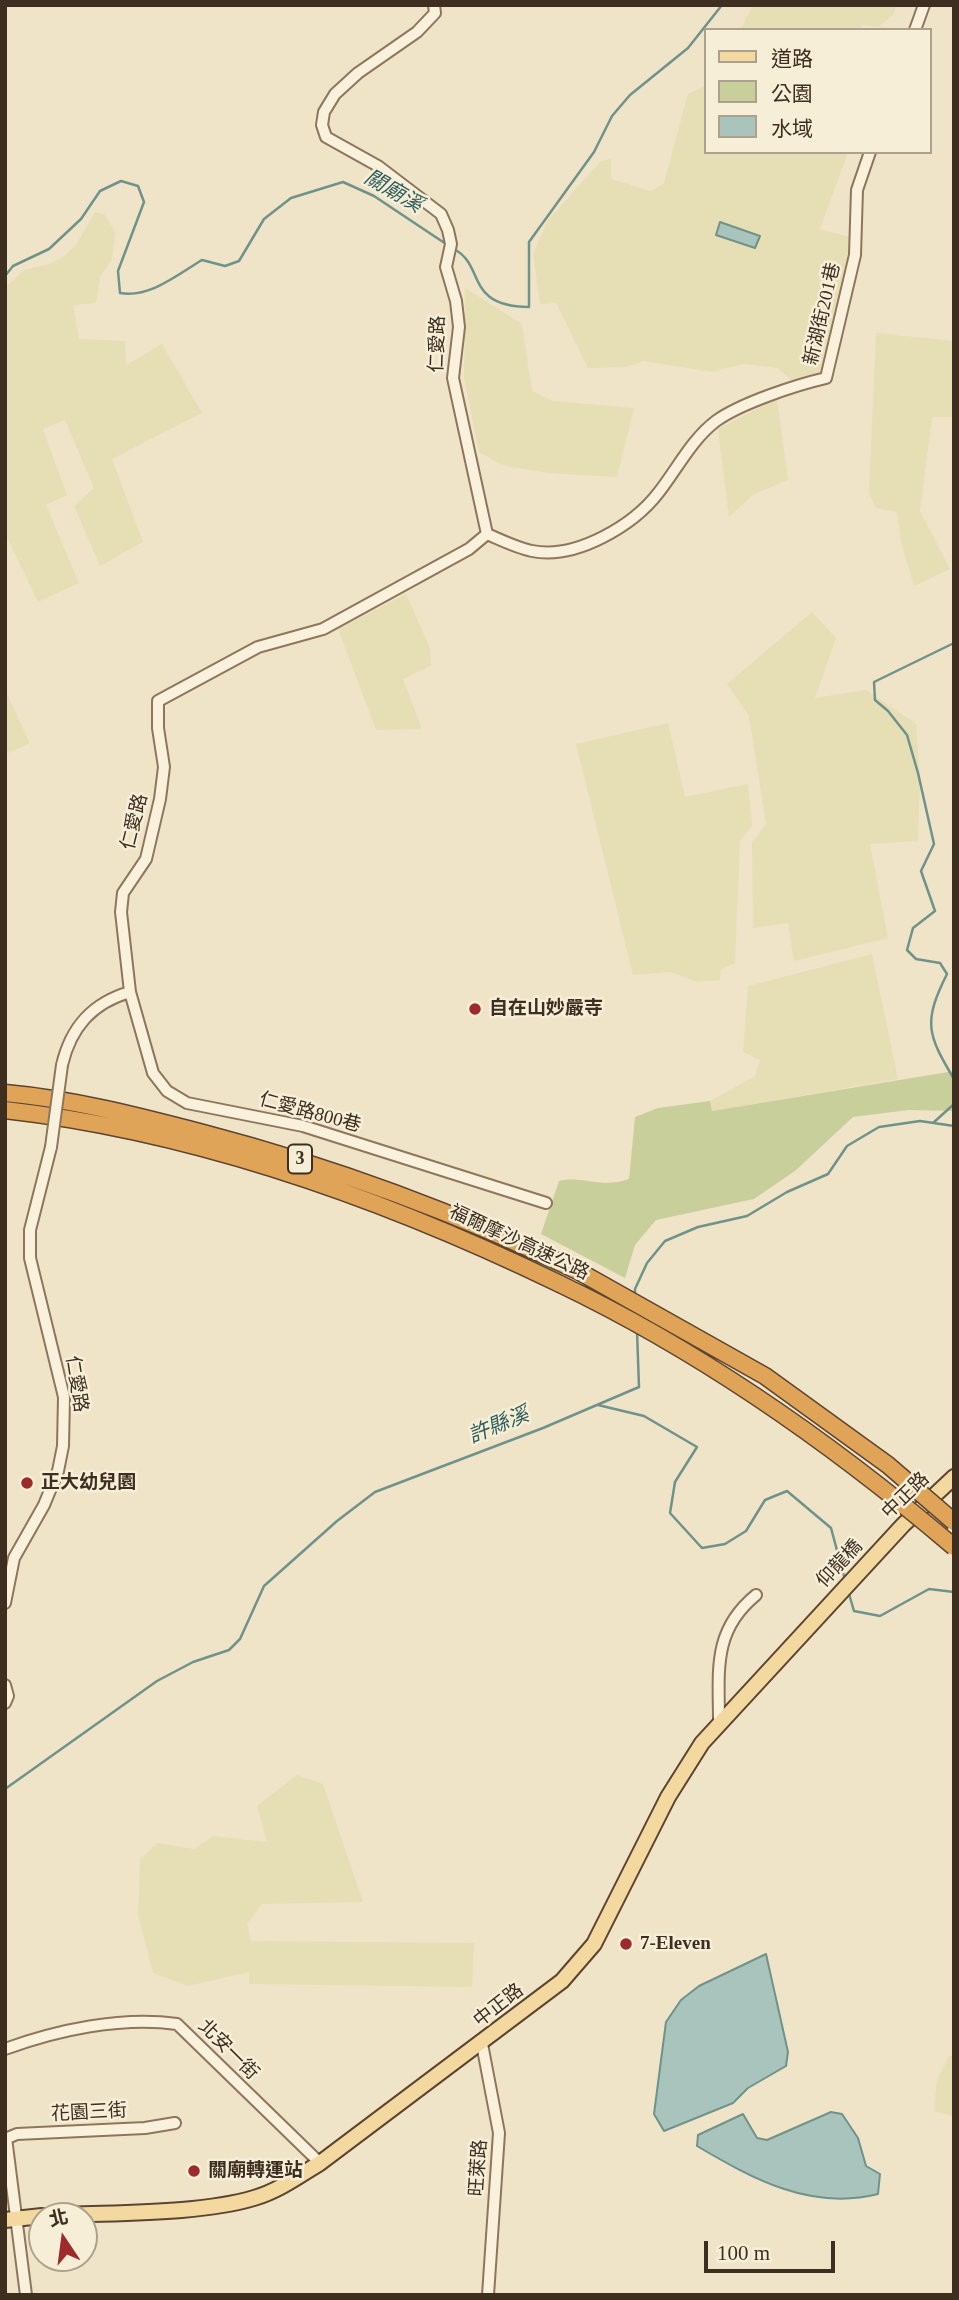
<!DOCTYPE html>
<html>
<head>
<meta charset="utf-8">
<style>
	body { margin:0 }
	#map { position:relative; width:959px; height:2300px; overflow:hidden; background:#f0e4c8; font-family:"Times New Roman","Noto Sans TC",serif }
	canvas { display:block }
	.frame { position:absolute; inset:0; border:7px solid #3d2e20; pointer-events:none }
	.legend { position:absolute; left:704px; top:28px; width:228px; height:126px; box-sizing:border-box; background:#f7eed8; border:2px solid #ada18e; margin:0; padding:9px 12px; list-style:none; font-size:21px; color:#3d2e20 }
	.legend li { display:flex; align-items:center; gap:14px; height:35px }
	.legend b { width:35px; border:2px solid #ada18e }
	.north { position:absolute; left:28px; top:2202px; width:70px; height:70px; box-sizing:border-box; background:#f7eed8; border:2px solid #ada18e; border-radius:50%; rotate:347deg; font-size:19px; font-weight:700; line-height:28px; text-align:center; color:#3d2e20 }
	.north::after { content:''; display:block; margin:auto; width:24px; height:32px; background:#9e2a2b; clip-path:polygon(50% 0,100% 100%,50% 72%,0 100%) }
	.scale { position:absolute; left:704px; top:2241px; width:131px; height:32px; box-sizing:border-box; border:4px solid #3d2e20; border-top:0; padding-left:9px; font-size:21px; line-height:24px; white-space:nowrap; color:#3d2e20; -webkit-text-stroke:5px #f7eed8; paint-order:stroke }
</style>
</head>
<body>
<div id="map">
<canvas width="959" height="2300"></canvas>
<div class="frame"></div>
<ul class="legend">
<li><b style="height:9px;background:#f3d9a0"></b>道路</li>
<li><b style="height:19px;background:#c9cf9b"></b>公園</li>
<li><b style="height:19px;background:#a9c4bc"></b>水域</li>
</ul>
<div class="north">北</div>
<div class="scale">100 m</div>
</div>
<script>
const ctx = document.querySelector('canvas').getContext('2d');
ctx.lineJoin = 'round';
function paint(path, color) { ctx.fillStyle = color; ctx.fill(path, 'evenodd'); }
function stroke(path, color, width, dash) { ctx.strokeStyle = color; ctx.lineWidth = width; ctx.lineCap = dash ? 'butt' : 'round'; ctx.setLineDash(dash || []); ctx.stroke(path); }
function drawText(font, color, halo, rows, align = 'center') {
  ctx.font = font + ' "Times New Roman","Noto Sans TC",serif'; ctx.lineWidth = 5; ctx.setLineDash([]); ctx.textBaseline = 'middle'; ctx.strokeStyle = halo; ctx.fillStyle = color; for (const [text, x, y, turn = 0] of rows) {
    ctx.save(); ctx.translate(x, y); ctx.rotate((+turn || 0) * Math.PI / 180); ctx.textAlign = isNaN(turn) ? turn : align; if (halo) ctx.strokeText(text, 0, 0); ctx.fillText(text, 0, 0); ctx.restore();
  }
}
paint(new Path2D(`
	M753,5H897L893,15L878,27L862,25L860,30H740Z
	M705,86V152H848L820,229L853,238L837,324L818,378L793,382L778,368L743,364L712,372L644,361L626,367L588,368L556,303L540,304L533,254L548,220L601,161L611,159V179L651,191L664,183L688,94Z
	M95,212L105,215L115,232L112,259L100,277L96,303L73,305L79,339L125,341L126,365L162,344L202,413L112,459L143,542L100,566L74,506L94,488L65,420L43,429L67,495L46,505L79,583L38,602L5,533V288L24,270L50,264L63,257L76,245Z
	M465,288L522,324L532,391L552,401L634,408L617,477L548,473L502,465L479,452L464,377Z
	M876,333L954,341V417H932L920,511L950,569L914,586L901,542L897,512L876,508L869,493Z
	M777,398L788,480L754,494L729,517L718,429Z
	M406,594L430,648L431,666L403,679L422,729L376,730L338,629Z
	M812,612L836,638L815,698L866,690L916,724L920,779L918,841L870,844L888,938L794,961L788,923L753,928L752,842L766,824L749,716L727,684Z
	M5,690L30,743L8,753L5,748Z
	M668,723L685,797L748,784L752,826L740,841L735,963L721,970L720,980L697,982L670,972L633,975L576,744Z
	M872,954L898,1079L712,1111L710,1101L755,1076L760,1060L743,1052L748,986Z
	M297,1775L323,1784L363,1902L262,1904L247,1924L251,1941L474,1943L472,1987L249,1984V1972L188,1986L153,1973L138,1915L140,1860L157,1843L194,1849L213,1836L267,1842L257,1806Z
	M954,2055V2117L934,2111L937,2080L949,2056Z`), '#e6deb5');
paint(new Path2D(`
	M954,1071V1111L909,1110L853,1117L795,1171L754,1199L656,1220L635,1245L625,1278L541,1234L559,1181C584,1175 600,1189 629,1179L635,1117L658,1108L710,1101L712,1111Z`), '#c9cf9b');
const water = new Path2D(`
	M720,222L760,236L755,248L716,235Z
	M766,1954L788,2052L786,2066L748,2088L733,2103L664,2131L654,2114L666,2022L681,2000L699,1986Z
	M831,2112L842,2114L858,2138L866,2166L880,2174L878,2194C811,2211 753,2179 697,2146L698,2135L743,2114L757,2138L767,2140Z`);
paint(water, '#a9c4bc');
stroke(water, '#6f938a', 2);
stroke(new Path2D(`
	M454,249C486,266 464,306 529,307V242L594,152L612,116L630,95L688,48L722,5
	M5,276L13,266L49,249L81,219L100,191L121,181L138,186L144,202L118,271L120,293C150,298 177,275 202,260L225,266L239,261L264,219L291,198L343,182L374,196L449,246
	M954,643L874,682L875,700L888,711L907,735L918,773L934,844L921,871L935,911L913,928L907,950L916,959L940,963L947,974C923,1022 927,1034 954,1079
	M933,1123L954,1104
	M635,1296V1289L647,1263L665,1241L698,1227L747,1216L787,1192L828,1174L847,1146L879,1127L920,1121L954,1126
	M598,1405L644,1416L697,1447L675,1482L670,1513L702,1548L725,1544L746,1531L765,1500L787,1491L831,1528L845,1580
	M849,1594L854,1611L880,1616L929,1589L954,1592
	M5,1789L157,1681L193,1662L229,1650L240,1639L264,1586L337,1521L375,1492L543,1428L639,1387L637,1331`), '#6f938a', 2.5);
const minor = new Path2D(`
	M915,30L924,5
	M487,534C501,540 517,548 532,551C576,560 634,525 659,492C677,469 692,439 716,421C741,403 796,385 826,378L855,255L857,190L870,152
	M130,992L153,1073L167,1091L187,1103L303,1126L546,1203
	M62,1065C71,1027 92,1003 130,992L121,912L123,893L146,859L160,799L164,767L158,728V701L258,647L323,629L469,549L487,534L453,378L459,327L456,301L446,267L451,244L448,230L441,214L378,166L326,137L322,125L324,112L335,94L358,73L417,32L435,13L434,5
	M5,1603L14,1558L44,1505L58,1471L63,1446L64,1397L30,1258V1230L51,1147
	M5,1685L8,1696L5,1703
	M719,1722C719,1671 712,1631 756,1595
	M482,2044L499,2133L488,2295
	M5,2049C57,2030 122,2016 177,2024L320,2163
	M6,2138L26,2295
	M5,2139L17,2134L145,2128L175,2123`);
const major = new Path2D(`
	M46,2216C108,2212 197,2215 254,2198C278,2191 299,2176 320,2163L562,1981L594,1944L668,1797L702,1743L903,1525L954,1477
	M5,2220L42,2216`);
const highway = new Path2D(`
	M5,1093C72,1099 138,1116 203,1133C333,1167 458,1213 580,1272
	M5,1110C198,1132 387,1200 560,1284`);
stroke(minor, '#8d765c', 14);
stroke(major, '#5b4430', 18);
stroke(highway, '#5b4430', 19);
stroke(minor, '#faf1dc', 10);
stroke(major, '#f3d9a0', 14);
stroke(highway, '#e0a458', 16);
const minorBridge = new Path2D(`
	M51,1147L62,1065`);
const highwayBridge = new Path2D(`
	M580,1272L765,1376L888,1465L954,1522
	M560,1284C702,1352 834,1445 954,1547`);
stroke(minorBridge, '#8d765c', 14, []);
stroke(highwayBridge, '#5b4430', 19, []);
stroke(minorBridge, '#faf1dc', 10);
stroke(highwayBridge, '#e0a458', 16);
for (const [x, y, r, color] of [
	[475,1009,7,"#9e2a2b"],
	[27,1483,7,"#9e2a2b"],
	[626,1944,7,"#9e2a2b"],
	[194,2171,7,"#9e2a2b"]
]) { const dot = new Path2D(); dot.arc(x, y, r, 0, 2 * Math.PI); ctx.fillStyle = color; ctx.fill(dot); stroke(dot, '#f7eed8', 2.5); }
for (const [x, y, w] of [
	[300,1159,24]
]) { const box = new Path2D(); box.roundRect(x - w / 2, y - 14.5, w, 29, 5); ctx.fillStyle = '#f7eed8'; ctx.fill(box); stroke(box, '#3d2e20', 2); }
drawText('bold 18px', '#3d2e20', null, [
	["3",300,1159]
]);
drawText('19px', '#3d2e20', '#f7eed8', [
	["新湖街201巷",823,314,-77],
	["仁愛路",438,344,-88],
	["仁愛路",135,822,-76],
	["仁愛路800巷",310,1113,15],
	["福爾摩沙高速公路",519,1243,25],
	["仁愛路",76,1384,81],
	["中正路",906,1496,-44],
	["仰龍橋",840,1564,-47],
	["中正路",499,2006,-38],
	["北安一街",228,2050,45],
	["花園三街",89,2113,-3],
	["旺萊路",479,2168,-86]
]);
drawText('bold 19px', '#3d2e20', '#f7eed8', [
	["自在山妙嚴寺",489,1009],
	["正大幼兒園",41,1483],
	["7-Eleven",640,1944],
	["關廟轉運站",208,2171]
], 'left');
drawText('italic 21px', '#2f5d5a', '#f7eed8', [
	["關廟溪",393,192,30],
	["許縣溪",499,1426,-22]
]);
</script>
</body>
</html>
